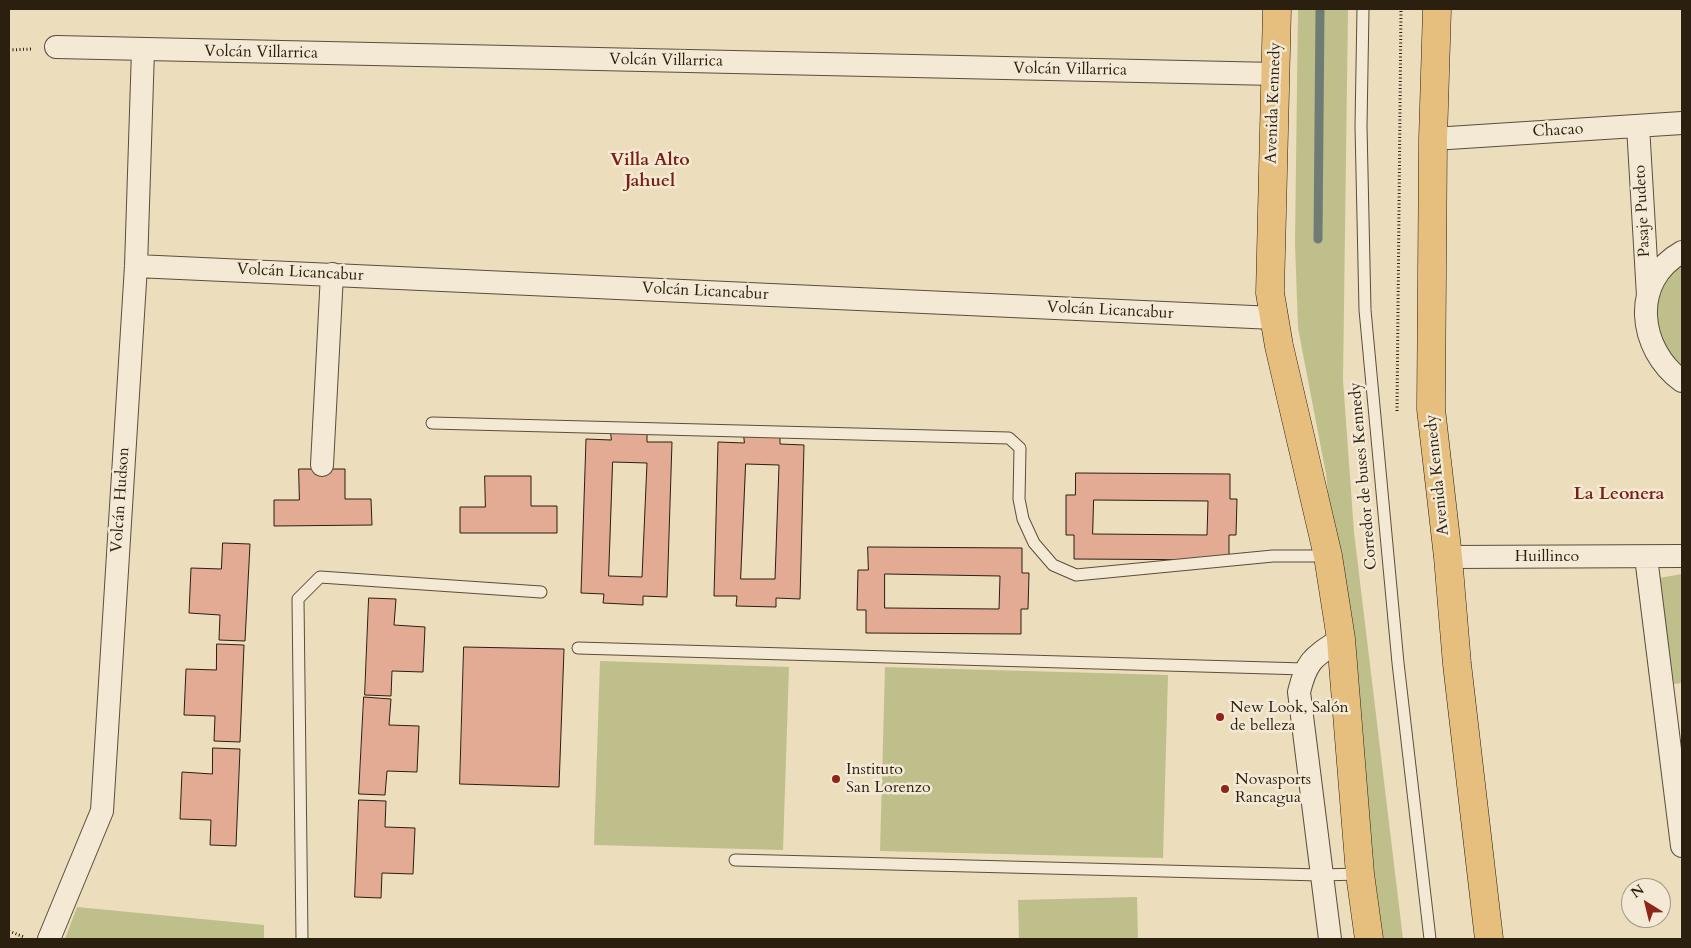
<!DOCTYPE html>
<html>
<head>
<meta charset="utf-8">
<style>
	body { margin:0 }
	#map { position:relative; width:1691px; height:948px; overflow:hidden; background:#ecddbd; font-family:Cardo,serif }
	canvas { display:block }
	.frame { position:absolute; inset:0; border:10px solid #2b1f10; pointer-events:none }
	.north { position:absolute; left:1621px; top:878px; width:50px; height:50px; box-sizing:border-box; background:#f3e9d4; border:1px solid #a39886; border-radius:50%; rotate:324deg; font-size:14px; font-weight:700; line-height:20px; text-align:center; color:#2b1f10 }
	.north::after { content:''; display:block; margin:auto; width:18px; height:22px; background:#8f2418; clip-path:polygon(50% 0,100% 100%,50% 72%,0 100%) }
</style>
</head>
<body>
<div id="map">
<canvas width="1691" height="948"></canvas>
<div class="frame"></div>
<div class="north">N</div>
</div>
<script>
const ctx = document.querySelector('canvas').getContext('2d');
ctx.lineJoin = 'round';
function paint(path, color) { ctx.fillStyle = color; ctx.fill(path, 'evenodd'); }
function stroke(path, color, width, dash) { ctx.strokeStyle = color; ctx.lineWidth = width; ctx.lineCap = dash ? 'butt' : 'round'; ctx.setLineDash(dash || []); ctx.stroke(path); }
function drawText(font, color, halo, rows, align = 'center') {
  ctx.font = font + ' Cardo,serif'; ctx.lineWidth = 5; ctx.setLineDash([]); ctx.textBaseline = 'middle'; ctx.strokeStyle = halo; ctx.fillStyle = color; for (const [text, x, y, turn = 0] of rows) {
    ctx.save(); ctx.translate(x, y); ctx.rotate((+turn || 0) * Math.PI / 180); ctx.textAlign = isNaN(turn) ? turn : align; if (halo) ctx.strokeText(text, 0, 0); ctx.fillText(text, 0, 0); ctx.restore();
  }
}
paint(new Path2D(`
	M1298,9H1348L1343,380L1354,532L1403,939H1378L1326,474L1298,328L1295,243Z
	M1682,264V368C1646,336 1648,296 1682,264Z
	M1682,574V683L1674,684L1653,579Z
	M600,661L789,667L783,850L594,845Z
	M885,667L1168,675L1163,858L880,851Z
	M1137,897L1138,939H1019L1018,900Z
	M77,907L264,925V939H65Z`), '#bfbf8c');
stroke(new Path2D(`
	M1318,239L1320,9`), '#6f7c76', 9);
const building = new Path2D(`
	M611,433H647V442H672L667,597L643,596V605L603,603L604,594L581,593L586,439L611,440ZM613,462L647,463L642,577L609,576Z
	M744,435L780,436V444L804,445L800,599L776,598V607L736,606L737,596H714L718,442L744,443ZM746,464L779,465L775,579H741Z
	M299,469H345V499H371L372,525L274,526V500H299Z
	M1076,473L1230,474V499H1237L1236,535H1229V560L1074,559V535H1066V495H1075ZM1094,500L1208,501L1207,535L1093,534Z
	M485,476H531V506H557V533H460V507H485Z
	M223,543L250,544L245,641L219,640L220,615L189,613L191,568L221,569Z
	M868,547L1022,548V573H1029L1028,609H1021V634L866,633V610H857L858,570H868ZM885,574L1000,576L999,609L885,608Z
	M369,598L396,599L394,625L425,627L423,672L392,671L391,696L365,695Z
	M217,644L244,645L240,742L214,741L215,716L184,715L186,669L216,670Z
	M464,647L564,649L559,787L460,784Z
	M364,697L391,699L389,725L419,726L417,772L387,771L385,795L359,794Z
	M213,748L240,749L236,846L210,845L211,820L180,819L182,772L212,774Z
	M359,800L386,801L385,827L415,828L413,874L382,873L381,898L355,897Z`);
paint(building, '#e3ab93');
stroke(building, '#2b1f10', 1);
const lane = new Path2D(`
	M1363,9L1361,126L1365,310L1398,663L1430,939
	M432,423L1009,438L1020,448L1019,499L1023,519L1034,543L1053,565L1076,575L1273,556H1327
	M578,648L1304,669
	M735,860L1320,875L1360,874
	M302,939L298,599L320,577L541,592`);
const street = new Path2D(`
	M56,47L1275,74
	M1638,126L1648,296
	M1433,139L1682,123
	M1682,252C1630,281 1638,349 1682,381
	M136,266L1274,318
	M322,465L332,274
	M1448,557L1682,556
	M1646,557L1682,846
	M49,939L102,811L136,266L143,50
	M1330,939L1299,692C1307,659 1314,657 1341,639`);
const primary = new Path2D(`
	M1277,9L1270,293L1279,346L1328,556L1341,639L1360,874L1369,939
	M1437,9L1433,139L1431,409L1448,557L1457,664L1489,939`);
stroke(lane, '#5b4e3b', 13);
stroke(street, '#5b4e3b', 24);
stroke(primary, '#2b1f10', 29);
stroke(new Path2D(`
	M9,50L31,49
	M1397,411L1401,9
	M9,931L24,937`), '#2b1f10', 3, [1, 2.5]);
stroke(lane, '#f3e9d4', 11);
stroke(street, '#f3e9d4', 22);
stroke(primary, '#e6be7e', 28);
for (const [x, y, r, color] of [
	[1220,717,5,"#8f2418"],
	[836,779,5,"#8f2418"],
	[1225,789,5,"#8f2418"]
]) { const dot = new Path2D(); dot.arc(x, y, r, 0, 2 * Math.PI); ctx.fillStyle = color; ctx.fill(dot); stroke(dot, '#f3e9d4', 2); }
drawText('16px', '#2b1f10', '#f3e9d4', [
	["Volcán Villarrica",261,53,1],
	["Volcán Villarrica",666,61,1],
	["Volcán Villarrica",1070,70,1],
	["Avenida Kennedy",1274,103,-88],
	["Chacao",1558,131,-3],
	["Pasaje Pudeto",1643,211,-93],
	["Volcán Licancabur",300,273,3],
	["Volcán Licancabur",705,292,3],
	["Volcán Licancabur",1110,311,3],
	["Avenida Kennedy",1438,475,-96],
	["Corredor de buses Kennedy",1364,476,-95],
	["Volcán Hudson",121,500,-86],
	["Huillinco",1547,557]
]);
drawText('16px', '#2b1f10', '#f3e9d4', [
	["New Look, Salón",1230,708],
	["de belleza",1230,726],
	["Instituto",846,770],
	["San Lorenzo",846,788],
	["Novasports",1235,780],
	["Rancagua",1235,798]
], 'left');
drawText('bold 18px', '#7a1f14', '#f3e9d4', [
	["Villa Alto",650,161],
	["Jahuel",650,182],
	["La Leonera",1619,495]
]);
</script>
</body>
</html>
